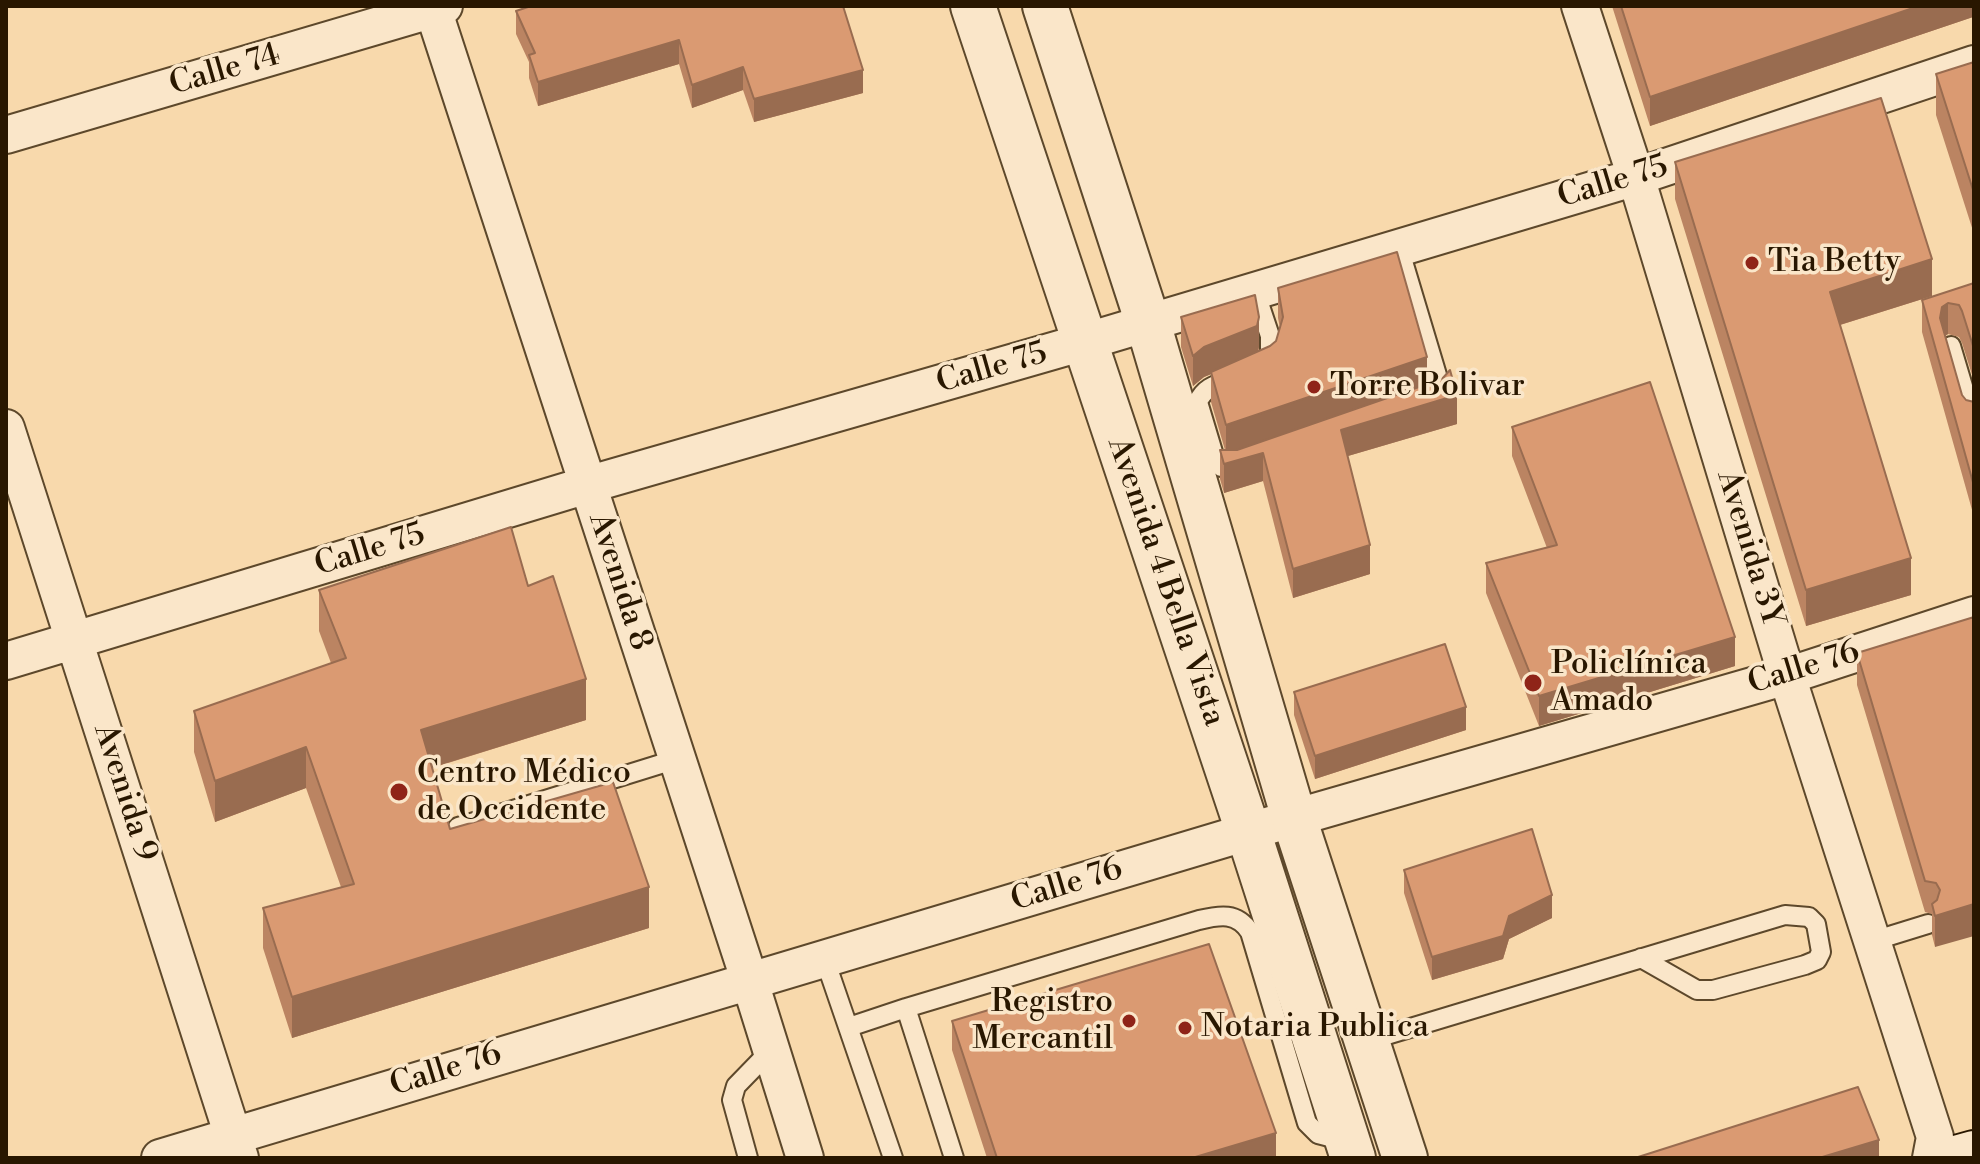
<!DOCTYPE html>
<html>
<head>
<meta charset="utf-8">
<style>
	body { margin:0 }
	#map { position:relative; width:1980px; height:1164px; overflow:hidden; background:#f8d9ac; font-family:"Libre Bodoni",serif }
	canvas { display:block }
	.frame { position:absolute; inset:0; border:8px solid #291700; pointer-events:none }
</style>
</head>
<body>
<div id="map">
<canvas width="1980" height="1164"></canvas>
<div class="frame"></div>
</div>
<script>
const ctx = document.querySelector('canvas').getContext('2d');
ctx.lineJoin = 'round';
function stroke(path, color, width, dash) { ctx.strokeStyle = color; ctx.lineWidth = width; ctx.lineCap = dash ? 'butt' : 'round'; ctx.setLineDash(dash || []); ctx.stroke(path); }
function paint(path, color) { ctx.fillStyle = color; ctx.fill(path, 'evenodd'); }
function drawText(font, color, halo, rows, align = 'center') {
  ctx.font = font + ' "Libre Bodoni",serif'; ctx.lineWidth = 7; ctx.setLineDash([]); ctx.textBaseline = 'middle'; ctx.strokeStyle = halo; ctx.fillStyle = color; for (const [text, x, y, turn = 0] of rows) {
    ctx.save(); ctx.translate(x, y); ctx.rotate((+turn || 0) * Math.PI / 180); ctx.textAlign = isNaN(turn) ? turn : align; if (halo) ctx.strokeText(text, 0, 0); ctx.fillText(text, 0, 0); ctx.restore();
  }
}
const service = new Path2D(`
	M1399,248L1440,385L1441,391L1433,399
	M1255,291L1270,336V358L1263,366
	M1951,346L1974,423
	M1231,379C1218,384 1204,387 1198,402L1216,462L1221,467L1242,464
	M458,827L677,759
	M1873,941L1928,924
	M825,960L893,1158
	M849,1027L906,1008
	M1367,1041L1785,915L1809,917L1816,924L1821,952L1817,960L1805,965L1713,990H1697L1641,958
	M748,1158L732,1100L736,1086L771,1050
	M954,1158L906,1008L1199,920C1220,915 1237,912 1250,932L1307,1123L1318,1134L1345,1141`);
const minor = new Path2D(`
	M432,6L750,982L805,1158
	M1580,6L1636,177L1787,676L1935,1137L1931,1158
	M6,135L444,6
	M6,428L240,1158
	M6,661L587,485L1084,342L1636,177L1974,64
	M160,1158L1294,818L1787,676L1974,615`);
const tertiary = new Path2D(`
	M973,6L1248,831L1353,1158
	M1045,6L1148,323L1294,818L1405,1158`);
const secondary = new Path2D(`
	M1956,1158L1974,1153`);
stroke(service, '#5d482b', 22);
stroke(minor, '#5d482b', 40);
stroke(tertiary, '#5d482b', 48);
stroke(secondary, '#291700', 48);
stroke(service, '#fae6c9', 18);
stroke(minor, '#fae6c9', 36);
stroke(tertiary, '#fae6c9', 44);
stroke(secondary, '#fae6c9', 44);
paint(new Path2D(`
	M843,6L863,93L754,122L743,90L692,108L679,64L538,106L529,78V62L516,34V11Z
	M1612,6H1973V17L1650,126Z
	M1974,62V234L1936,115V74Z
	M1675,162L1932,296L1840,325L1911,595L1806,626L1675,199Z
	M1974,283V381L1962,343L1959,337L1948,334L1945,336L1962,395L1966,400L1974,402V517L1922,332V300Z
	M1278,288L1427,384L1457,424L1348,456L1370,574L1293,598L1263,481L1224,493L1220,479V450H1225L1211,402V374L1204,377L1193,386L1181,347V317L1259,347L1258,352L1270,346L1276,341L1280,328L1278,318Z
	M1512,427L1735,666L1539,726L1486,593V563L1547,548L1512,456Z
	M528,586L586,720L432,768L450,829L649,928L292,1038L263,948V908L341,887L306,788L215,822L194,752V711L331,663L319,631V590Z
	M1974,617L1935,947L1932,935V914L1925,912L1857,685V653Z
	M1294,692L1466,730L1315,779L1294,715Z
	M1404,870L1552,918L1509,939L1503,959L1432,980L1404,893Z
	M952,1021L1276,1158H987L952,1050Z`), '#bb8462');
paint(new Path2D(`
	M1919,6H1973V17L1650,126V97Z
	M679,40V64L538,106V82Z
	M743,67V90L692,108V85Z
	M863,70V93L754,122V99Z
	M1932,259V296L1830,328V292Z
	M1948,303V334L1942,338L1940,318L1942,307Z
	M1259,317V347L1257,356L1204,377L1193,386V356L1204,347Z
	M1427,357V387L1226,455V425Z
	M1457,395V424L1341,458V430Z
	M1263,453V481L1224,493V464Z
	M1370,545V574L1293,598V569Z
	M1911,558V595L1806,626V590Z
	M1735,637V666L1539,726V696Z
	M586,679V720L421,771V730Z
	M1466,707V730L1315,779V756Z
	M306,747V788L215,822V781Z
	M649,887V928L292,1038V997Z
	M1552,895V918L1509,939L1503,959L1432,980V957L1509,916Z
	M1974,904V936L1935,947V916Z
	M1276,1133V1158H1192Z
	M1879,1140V1158H1819Z`), '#996c50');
const building = new Path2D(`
	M531,6H843L863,70L754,99L743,67L692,85L679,40L538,82L529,55L535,53L516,11Z
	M1621,6H1919L1650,97Z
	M1974,62V193L1936,74Z
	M1881,98L1932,259L1830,292L1911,558L1806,590L1675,162Z
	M1397,252L1427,357L1226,425L1211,372L1270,346L1276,341L1283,317L1278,288Z
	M1974,283V349L1962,311L1959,305L1948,303L1942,307L1940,318L1962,395L1966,400L1974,402V486L1922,300Z
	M1255,295L1259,317L1257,326L1204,347L1193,356L1181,317Z
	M1450,370L1457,395L1341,430L1370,545L1293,569L1263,453L1224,464L1220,450H1237L1442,379Z
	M1650,382L1735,637L1539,696L1486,563L1557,545L1512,427Z
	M511,527L528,586L553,576L586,679L421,730L450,829L613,782L649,887L292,997L263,908L354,884L306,747L215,781L194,711L346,658L319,590Z
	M1974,617V904L1935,916L1932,904L1937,900L1940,890L1936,883L1925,881L1857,653Z
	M1445,644L1466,707L1315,756L1294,692Z
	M1532,829L1552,895L1509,916L1503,936L1432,957L1404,870Z
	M1209,944L1276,1133L1192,1158H997L952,1021Z
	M1858,1087L1879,1140L1819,1158H1635Z`);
paint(building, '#da9a72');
stroke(building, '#996c50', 2);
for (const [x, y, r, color] of [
	[1752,263,8,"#8f2418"],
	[1314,387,8,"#8f2418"],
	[1533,683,10,"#8f2418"],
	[399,792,10,"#8f2418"],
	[1129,1021,8,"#8f2418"],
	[1185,1028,8,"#8f2418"]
]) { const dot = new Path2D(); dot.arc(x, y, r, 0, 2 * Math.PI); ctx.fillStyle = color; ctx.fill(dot); stroke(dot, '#fae6c9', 3); }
drawText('32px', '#291700', '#fae6c9', [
	["Calle 74",225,71,-16],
	["Calle 75",1613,183,-17],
	["Calle 75",992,369,-16],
	["Avenida 3Y",1749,549,73],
	["Calle 75",370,551,-17],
	["Avenida 8",619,582,72],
	["Avenida 4 Bella Vista",1165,582,71],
	["Calle 76",1804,669,-17],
	["Avenida 9",124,793,72],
	["Calle 76",1067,886,-17],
	["Calle 76",446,1071,-17]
]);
drawText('32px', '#291700', '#fae6c9', [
	["Tia Betty",1768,263],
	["Torre Bolivar",1330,387],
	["Policlínica",1551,665],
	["Amado",1551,702],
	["Centro Médico",417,774],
	["de Occidente",417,811],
	["Registro",1113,1003,"right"],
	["Mercantil",1113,1040,"right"],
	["Notaria Publica",1201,1028]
], 'left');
</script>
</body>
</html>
